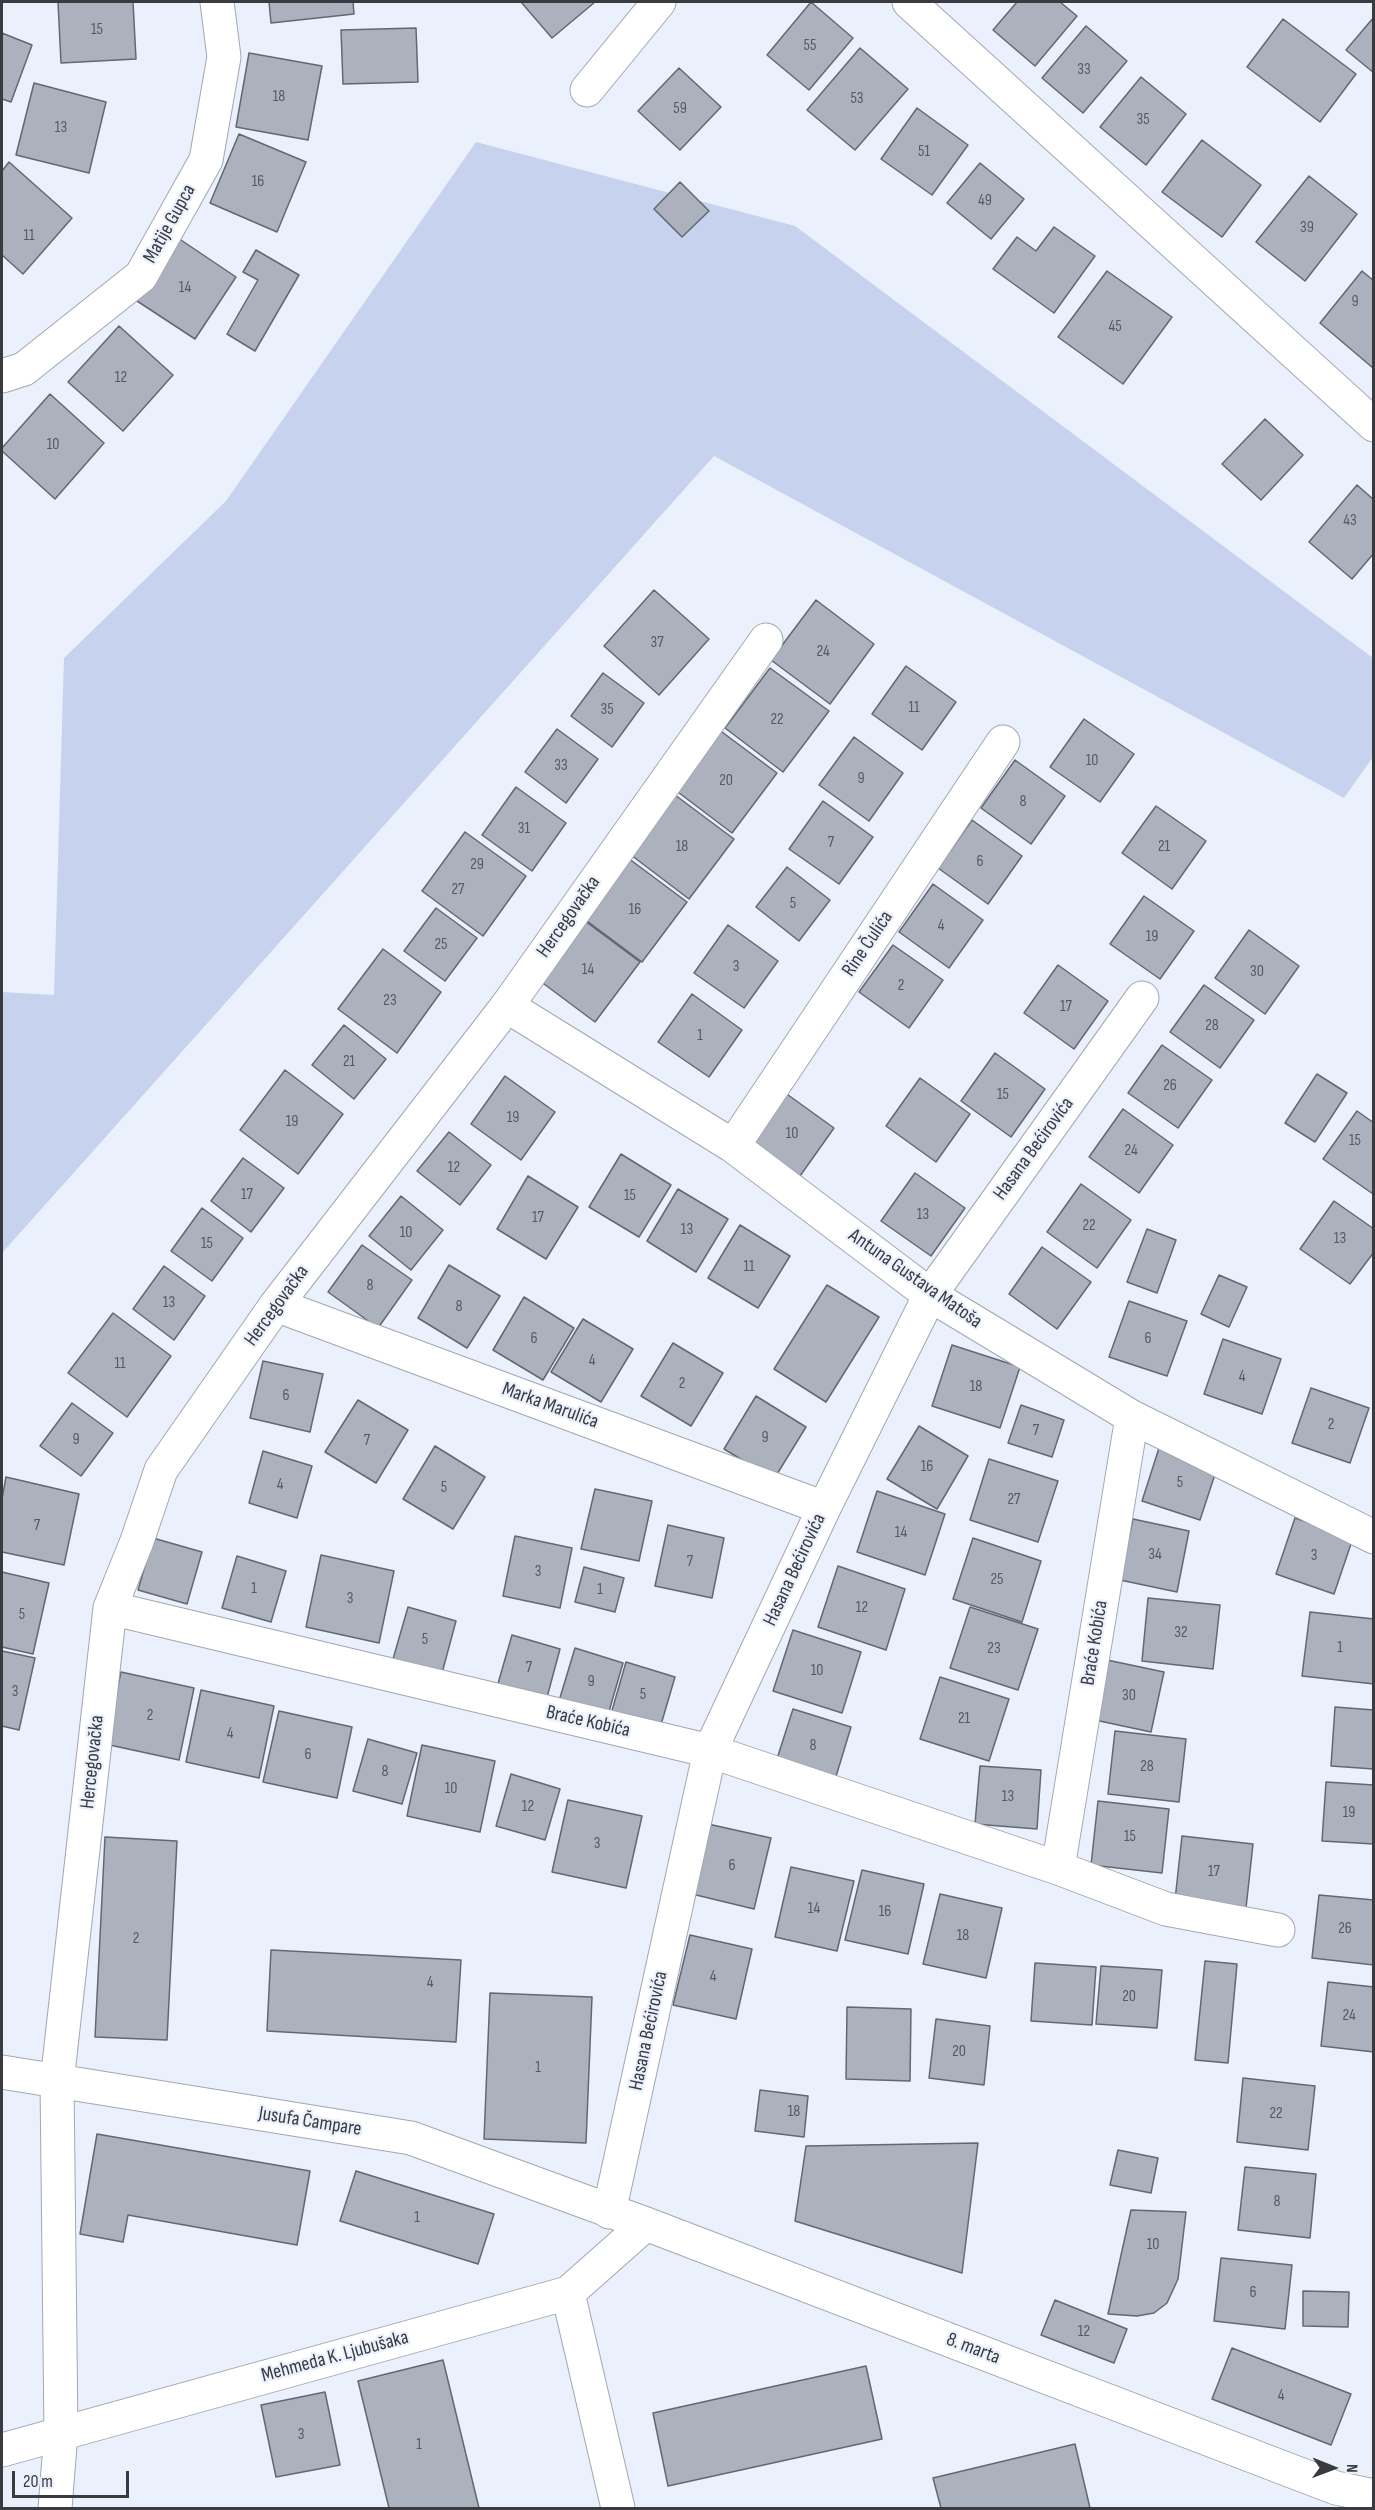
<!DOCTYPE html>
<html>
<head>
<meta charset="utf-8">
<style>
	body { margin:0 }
	#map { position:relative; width:1375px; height:2510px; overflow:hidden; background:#eaf0fc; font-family:"Sofia Sans Condensed",sans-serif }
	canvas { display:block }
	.frame { position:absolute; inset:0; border:3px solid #393b40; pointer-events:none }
	.north { position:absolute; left:1303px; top:2438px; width:60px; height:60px; -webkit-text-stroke:4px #eaf0fc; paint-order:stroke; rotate:91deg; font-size:16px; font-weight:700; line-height:24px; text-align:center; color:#393b40 }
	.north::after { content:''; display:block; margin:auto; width:21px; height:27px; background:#393b40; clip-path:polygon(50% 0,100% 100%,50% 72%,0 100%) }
	.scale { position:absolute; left:12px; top:2471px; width:117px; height:27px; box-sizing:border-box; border:3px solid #393b40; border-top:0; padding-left:8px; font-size:18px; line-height:21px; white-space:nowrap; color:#393b40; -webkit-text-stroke:4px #eaf0fc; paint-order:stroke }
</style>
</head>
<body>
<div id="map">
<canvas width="1375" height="2510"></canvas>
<div class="frame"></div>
<div class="north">N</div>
<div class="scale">20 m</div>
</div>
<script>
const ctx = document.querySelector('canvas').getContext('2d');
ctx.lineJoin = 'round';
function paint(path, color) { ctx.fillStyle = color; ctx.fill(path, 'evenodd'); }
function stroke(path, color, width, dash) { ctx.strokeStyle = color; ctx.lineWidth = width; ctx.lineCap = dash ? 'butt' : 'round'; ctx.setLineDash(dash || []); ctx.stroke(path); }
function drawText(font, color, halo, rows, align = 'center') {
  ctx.font = font + ' "Sofia Sans Condensed",sans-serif'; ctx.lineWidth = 4.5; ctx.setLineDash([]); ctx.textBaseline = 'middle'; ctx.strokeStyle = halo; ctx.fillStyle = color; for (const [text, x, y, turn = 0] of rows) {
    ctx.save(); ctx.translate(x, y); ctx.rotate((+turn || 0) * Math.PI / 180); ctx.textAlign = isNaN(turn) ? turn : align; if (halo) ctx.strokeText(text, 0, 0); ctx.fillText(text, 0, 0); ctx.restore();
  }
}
paint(new Path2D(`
	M476,142L795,226L1373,658V757L1344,798L714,456L2,1253V992L54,995L64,658L226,501Z`), '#c6d2ee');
const building = new Path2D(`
	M58,2H133L136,59L61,63Z
	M269,2H353L354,14L271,23Z
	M521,2H595L552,38Z
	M811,2L853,38L809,90L767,55Z
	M1017,2H1060L1077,16L1035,66L993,30Z
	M1374,17V73L1346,50Z
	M1283,19L1356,74L1320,122L1247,67Z
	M1086,26L1127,61L1083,113L1042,78Z
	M416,28L418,82L343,84L341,30Z
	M2,33L32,45L11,102L2,99Z
	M860,48L908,89L855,150L807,110Z
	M249,53L322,66L308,140L236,127Z
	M679,68L721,107L680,150L638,111Z
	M1141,77L1186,114L1146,165L1100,127Z
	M34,83L106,102L89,173L16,155Z
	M917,108L968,145L932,195L881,159Z
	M239,134L306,162L277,232L210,203Z
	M1202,140L1261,185L1222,237L1162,192Z
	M9,162L72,218L23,274L2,255V171Z
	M980,163L1024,199L991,239L947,203Z
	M1309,176L1357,214L1305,281L1256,242Z
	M680,182L709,211L682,237L654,209Z
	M1054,227L1095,256L1054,313L993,269L1017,237L1036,251Z
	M175,236L236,277L195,339L134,299Z
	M256,250L299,275L255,351L227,334L258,280L243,272Z
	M1107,271L1172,317L1123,384L1058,337Z
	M1362,271L1374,281L1373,368L1320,323Z
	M119,326L173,375L123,431L68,382Z
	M50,394L104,443L55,499L2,451V448Z
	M1265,419L1303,455L1261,500L1222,464Z
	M1357,485L1374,500V553L1352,579L1309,542Z
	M654,590L709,639L659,695L604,646Z
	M816,600L874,644L830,704L771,660Z
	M906,666L956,702L922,750L872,714Z
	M770,668L829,711L783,772L725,728Z
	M603,673L644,703L612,747L571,716Z
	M1084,719L1134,754L1100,802L1050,767Z
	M557,729L598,759L566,803L525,772Z
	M718,729L777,773L732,833L674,789Z
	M854,737L903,773L869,821L819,785Z
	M1015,760L1065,796L1031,844L981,808Z
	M516,787L566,823L532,871L482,835Z
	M675,795L734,839L689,899L631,855Z
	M823,801L873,837L839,884L789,849Z
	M1156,806L1206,841L1172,889L1122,853Z
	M972,820L1022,856L988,904L938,868Z
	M465,832L526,876L483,936L422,891Z
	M628,858L687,902L642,962L583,918Z
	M787,867L830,900L799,941L756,907Z
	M933,884L983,920L949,968L899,932Z
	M1144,896L1194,931L1160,979L1110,944Z
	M436,908L477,938L445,981L404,951Z
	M581,918L640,962L595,1022L536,978Z
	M728,925L778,961L744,1008L694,973Z
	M1249,930L1299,966L1265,1014L1215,978Z
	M893,945L943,980L909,1028L859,992Z
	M383,949L441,992L397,1053L338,1009Z
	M1058,965L1108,1001L1074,1049L1024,1013Z
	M1204,985L1254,1020L1220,1068L1170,1032Z
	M692,994L742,1030L709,1077L658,1042Z
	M344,1025L386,1059L354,1099L312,1065Z
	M1162,1045L1212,1080L1178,1128L1128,1093Z
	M995,1053L1045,1089L1011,1137L961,1101Z
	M285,1070L343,1114L298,1174L240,1130Z
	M1317,1074L1347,1093L1315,1142L1285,1123Z
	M505,1076L555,1112L521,1160L471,1124Z
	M920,1078L970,1114L936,1162L886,1126Z
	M784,1092L834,1128L800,1176L750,1140Z
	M1123,1109L1173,1145L1139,1193L1089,1157Z
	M1357,1111L1374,1123L1373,1194L1323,1159Z
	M449,1132L491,1165L460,1205L417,1171Z
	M621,1154L671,1185L639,1237L589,1207Z
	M243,1158L284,1188L251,1232L211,1201Z
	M915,1173L965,1208L931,1256L881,1221Z
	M528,1176L578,1207L546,1259L497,1229Z
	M1081,1184L1131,1220L1097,1268L1047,1232Z
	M678,1189L728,1219L696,1272L647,1241Z
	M401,1196L443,1230L411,1270L369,1236Z
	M1334,1201L1374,1229V1252L1350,1284L1300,1249Z
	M202,1208L243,1238L212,1281L171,1251Z
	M740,1225L790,1256L758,1308L708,1278Z
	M1147,1229L1176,1240L1157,1293L1127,1282Z
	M362,1245L412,1280L378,1328L328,1292Z
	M1042,1247L1091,1282L1057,1329L1009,1294Z
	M449,1265L500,1296L467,1348L418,1318Z
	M164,1266L205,1296L174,1340L133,1309Z
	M1219,1275L1247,1287L1229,1327L1201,1314Z
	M827,1285L879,1317L826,1402L774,1369Z
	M524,1297L574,1328L543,1380L493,1350Z
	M1129,1301L1187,1321L1167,1376L1109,1357Z
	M113,1313L171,1356L127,1417L68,1373Z
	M583,1319L633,1349L601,1402L551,1372Z
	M1223,1339L1281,1359L1262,1414L1204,1394Z
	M673,1343L723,1373L691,1426L641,1396Z
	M952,1345L1020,1367L1000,1428L932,1406Z
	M263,1361L323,1374L310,1432L250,1418Z
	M1311,1388L1369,1408L1350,1463L1292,1443Z
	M756,1396L806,1427L774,1479L724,1449Z
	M358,1400L408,1430L376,1483L325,1452Z
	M72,1403L113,1433L81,1476L40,1446Z
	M1021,1405L1064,1420L1052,1457L1008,1443Z
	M919,1426L968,1456L937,1509L887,1479Z
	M1160,1445L1218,1465L1200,1520L1142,1501Z
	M435,1446L485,1477L453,1529L403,1499Z
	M263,1451L312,1466L297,1518L249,1503Z
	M989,1459L1058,1481L1038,1542L970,1520Z
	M6,1477L79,1494L64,1565L2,1552V1499Z
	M595,1489L652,1501L639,1561L581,1549Z
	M877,1491L945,1514L925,1575L857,1552Z
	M1295,1518L1353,1538L1334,1594L1276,1574Z
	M1133,1519L1189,1531L1177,1592L1120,1580Z
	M668,1525L724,1538L712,1598L655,1586Z
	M515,1536L572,1548L560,1608L503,1596Z
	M153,1538L202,1552L187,1604L138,1590Z
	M973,1538L1041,1561L1022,1622L953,1599Z
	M321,1555L394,1571L379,1643L306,1627Z
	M237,1556L286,1571L271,1622L222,1608Z
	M838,1566L905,1589L886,1650L818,1627Z
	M584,1567L624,1578L615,1612L575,1602Z
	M2,1572L49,1583L33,1654L2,1647Z
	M1148,1598L1220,1605L1213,1669L1142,1661Z
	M408,1607L456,1621L442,1673L393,1659Z
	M970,1607L1038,1629L1018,1690L950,1668Z
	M1310,1612L1374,1619V1684L1302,1676Z
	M793,1630L861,1652L842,1713L773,1691Z
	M512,1635L560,1649L546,1701L497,1687Z
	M575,1648L623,1663L608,1715L559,1701Z
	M2,1651L35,1658L19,1730L2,1726Z
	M1107,1660L1164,1672L1151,1732L1095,1720Z
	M626,1662L675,1677L660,1728L611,1714Z
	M121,1672L194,1688L179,1760L105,1744Z
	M940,1677L1009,1699L989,1761L920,1739Z
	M201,1690L274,1706L259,1778L186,1762Z
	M1335,1707L1374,1710V1769L1331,1766Z
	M793,1709L851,1727L834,1783L775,1765Z
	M279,1711L352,1727L337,1798L263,1782Z
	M1115,1731L1186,1739L1179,1802L1108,1794Z
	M368,1739L417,1753L402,1804L353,1791Z
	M422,1745L495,1761L480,1832L407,1816Z
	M980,1766L1041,1770L1037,1829L975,1824Z
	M511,1774L560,1789L545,1840L496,1826Z
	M1326,1782L1374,1785V1844L1322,1841Z
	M568,1800L642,1816L626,1888L552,1872Z
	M1098,1801L1169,1809L1162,1873L1091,1865Z
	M708,1824L771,1838L754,1909L692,1894Z
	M1182,1836L1253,1844L1246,1908L1175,1900Z
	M105,1837L177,1841L167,2040L95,2037Z
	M791,1867L854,1881L837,1951L775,1937Z
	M862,1870L924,1884L908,1954L845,1940Z
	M940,1894L1002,1908L986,1978L923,1964Z
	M1319,1895L1374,1900V1965L1312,1958Z
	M690,1935L752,1949L736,2019L673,2005Z
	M271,1950L461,1960L456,2042L267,2031Z
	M1205,1961L1237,1964L1228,2063L1195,2060Z
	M1035,1963L1096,1967L1092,2025L1031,2021Z
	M1101,1966L1162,1970L1157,2028L1096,2024Z
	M1328,1982L1374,1987V2052L1321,2046Z
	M490,1993L592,1997L586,2143L484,2139Z
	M847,2007L911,2009L910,2081L846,2079Z
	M936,2019L990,2026L984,2085L929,2078Z
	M1243,2078L1315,2086L1308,2150L1237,2142Z
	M760,2090L808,2096L804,2137L755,2131Z
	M97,2134L310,2171L297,2245L128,2215L123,2242L80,2234Z
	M978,2143L962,2273L795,2221L806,2146Z
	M1118,2150L1158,2158L1151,2193L1110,2185Z
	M1245,2167L1316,2174L1310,2238L1238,2230Z
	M356,2171L494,2214L478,2264L340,2221Z
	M1131,2210L1186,2212L1178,2279L1167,2303L1154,2313L1137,2316L1108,2314Z
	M1221,2258L1292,2265L1285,2329L1214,2321Z
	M1303,2291L1349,2292L1348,2327L1303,2326Z
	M1055,2300L1127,2329L1114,2363L1041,2335Z
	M1232,2348L1351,2394L1331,2445L1212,2399Z
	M443,2360L479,2508H389L358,2381Z
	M866,2366L882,2439L668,2486L653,2413Z
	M325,2392L340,2465L276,2477L261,2405Z
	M1075,2444L1090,2508H941L933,2478Z`);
paint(building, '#acb2bd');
stroke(building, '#636772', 1.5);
const minor = new Path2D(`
	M909,2L1374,425
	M587,90L659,2
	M2,376L24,369L141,276L206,160L224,57L217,2
	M507,1006L733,1146L930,1295L1132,1417L1374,1537
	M733,1146L1003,742
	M276,1305L824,1508
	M110,1608L710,1751L1058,1868L1166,1909L1278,1930
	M1058,1868L1132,1417
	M2,2072L411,2138L646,2224L1336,2488L1374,2496
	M609,2212L710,1751L824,1508L930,1295L1142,998
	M568,2293L618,2508
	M2,2450L568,2293L646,2224
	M55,2508L61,2433L57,2082L110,1608L137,1541L161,1470L276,1305L507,1006L766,640`);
stroke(minor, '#a2a7b2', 35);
stroke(minor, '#fff', 33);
drawText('16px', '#56595f', null, [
	["15",97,30],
	["55",810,46],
	["33",1084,70],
	["18",279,97],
	["53",857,99],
	["59",680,109],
	["35",1143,120],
	["13",61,128],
	["51",924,152],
	["16",258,182],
	["49",985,201],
	["39",1307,228],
	["11",29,236],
	["14",185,288],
	["9",1355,302],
	["45",1115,327],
	["12",121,378],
	["10",53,445],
	["43",1350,521],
	["37",657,643],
	["24",823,652],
	["11",914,708],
	["35",607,710],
	["22",777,720],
	["10",1092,761],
	["33",561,766],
	["9",861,779],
	["20",726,781],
	["8",1023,802],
	["31",524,829],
	["7",831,843],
	["18",682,847],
	["21",1164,847],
	["6",980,862],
	["29",477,865],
	["27",458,890],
	["5",793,904],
	["16",635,910],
	["4",941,926],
	["19",1152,937],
	["25",441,945],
	["3",736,967],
	["14",588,970],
	["30",1257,972],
	["2",901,986],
	["23",390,1001],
	["17",1066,1007],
	["28",1212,1026],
	["1",700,1036],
	["21",349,1062],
	["26",1170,1086],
	["15",1003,1095],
	["19",513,1118],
	["19",292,1122],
	["10",792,1134],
	["15",1355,1141],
	["24",1131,1151],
	["12",454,1168],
	["17",247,1195],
	["15",630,1196],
	["13",923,1215],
	["17",538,1218],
	["22",1089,1226],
	["13",687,1230],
	["10",406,1233],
	["13",1340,1239],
	["15",207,1244],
	["11",749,1267],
	["8",370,1286],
	["13",169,1303],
	["8",459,1307],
	["6",534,1339],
	["6",1148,1339],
	["4",592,1361],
	["11",120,1364],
	["4",1242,1377],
	["2",682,1384],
	["18",976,1387],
	["6",286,1396],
	["2",1331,1425],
	["7",1036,1431],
	["9",765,1438],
	["9",76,1440],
	["7",367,1441],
	["16",927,1467],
	["5",1180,1483],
	["4",280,1485],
	["5",444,1488],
	["27",1014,1500],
	["7",37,1526],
	["14",901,1533],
	["34",1155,1555],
	["3",1314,1556],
	["7",690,1562],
	["3",538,1572],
	["25",997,1580],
	["1",254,1589],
	["1",600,1590],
	["3",350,1599],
	["12",862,1608],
	["5",22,1615],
	["32",1181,1633],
	["5",425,1640],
	["1",1340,1648],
	["23",994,1649],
	["7",529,1668],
	["10",817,1671],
	["9",591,1682],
	["3",15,1692],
	["5",643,1695],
	["30",1129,1696],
	["2",150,1716],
	["21",964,1719],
	["4",230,1734],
	["8",813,1746],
	["6",308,1755],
	["28",1147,1767],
	["8",385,1772],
	["10",451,1789],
	["13",1008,1797],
	["12",528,1807],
	["19",1349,1813],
	["15",1130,1837],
	["3",597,1844],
	["6",732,1866],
	["17",1214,1872],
	["14",814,1909],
	["16",885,1912],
	["26",1345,1929],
	["18",963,1936],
	["2",136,1939],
	["4",713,1977],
	["4",430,1983],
	["20",1129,1997],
	["24",1349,2016],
	["20",959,2052],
	["1",538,2068],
	["18",794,2112],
	["22",1276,2114],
	["8",1277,2202],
	["1",417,2218],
	["10",1153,2245],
	["6",1253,2293],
	["12",1084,2332],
	["4",1281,2396],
	["3",301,2435],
	["1",419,2445]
]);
drawText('20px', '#393b40', '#eaf0fc', [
	["Matije Gupca",170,224,-61],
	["Hercegovačka",569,917,-55],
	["Rine Čulića",868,944,-56],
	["Hasana Bećirovića",1034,1149,-54],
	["Antuna Gustava Matoša",915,1279,35],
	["Hercegovačka",277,1306,-54],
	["Marka Marulića",550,1406,20],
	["Hasana Bećirovića",795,1570,-65],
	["Braće Kobića",1095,1643,-81],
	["Braće Kobića",588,1722,13],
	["Hercegovačka",93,1762,-84],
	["Hasana Bećirovića",649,2031,-78],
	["Jusufa Čampare",310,2122,9],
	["8. marta",973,2349,21],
	["Mehmeda K. Ljubušaka",335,2357,-15]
]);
</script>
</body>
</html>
